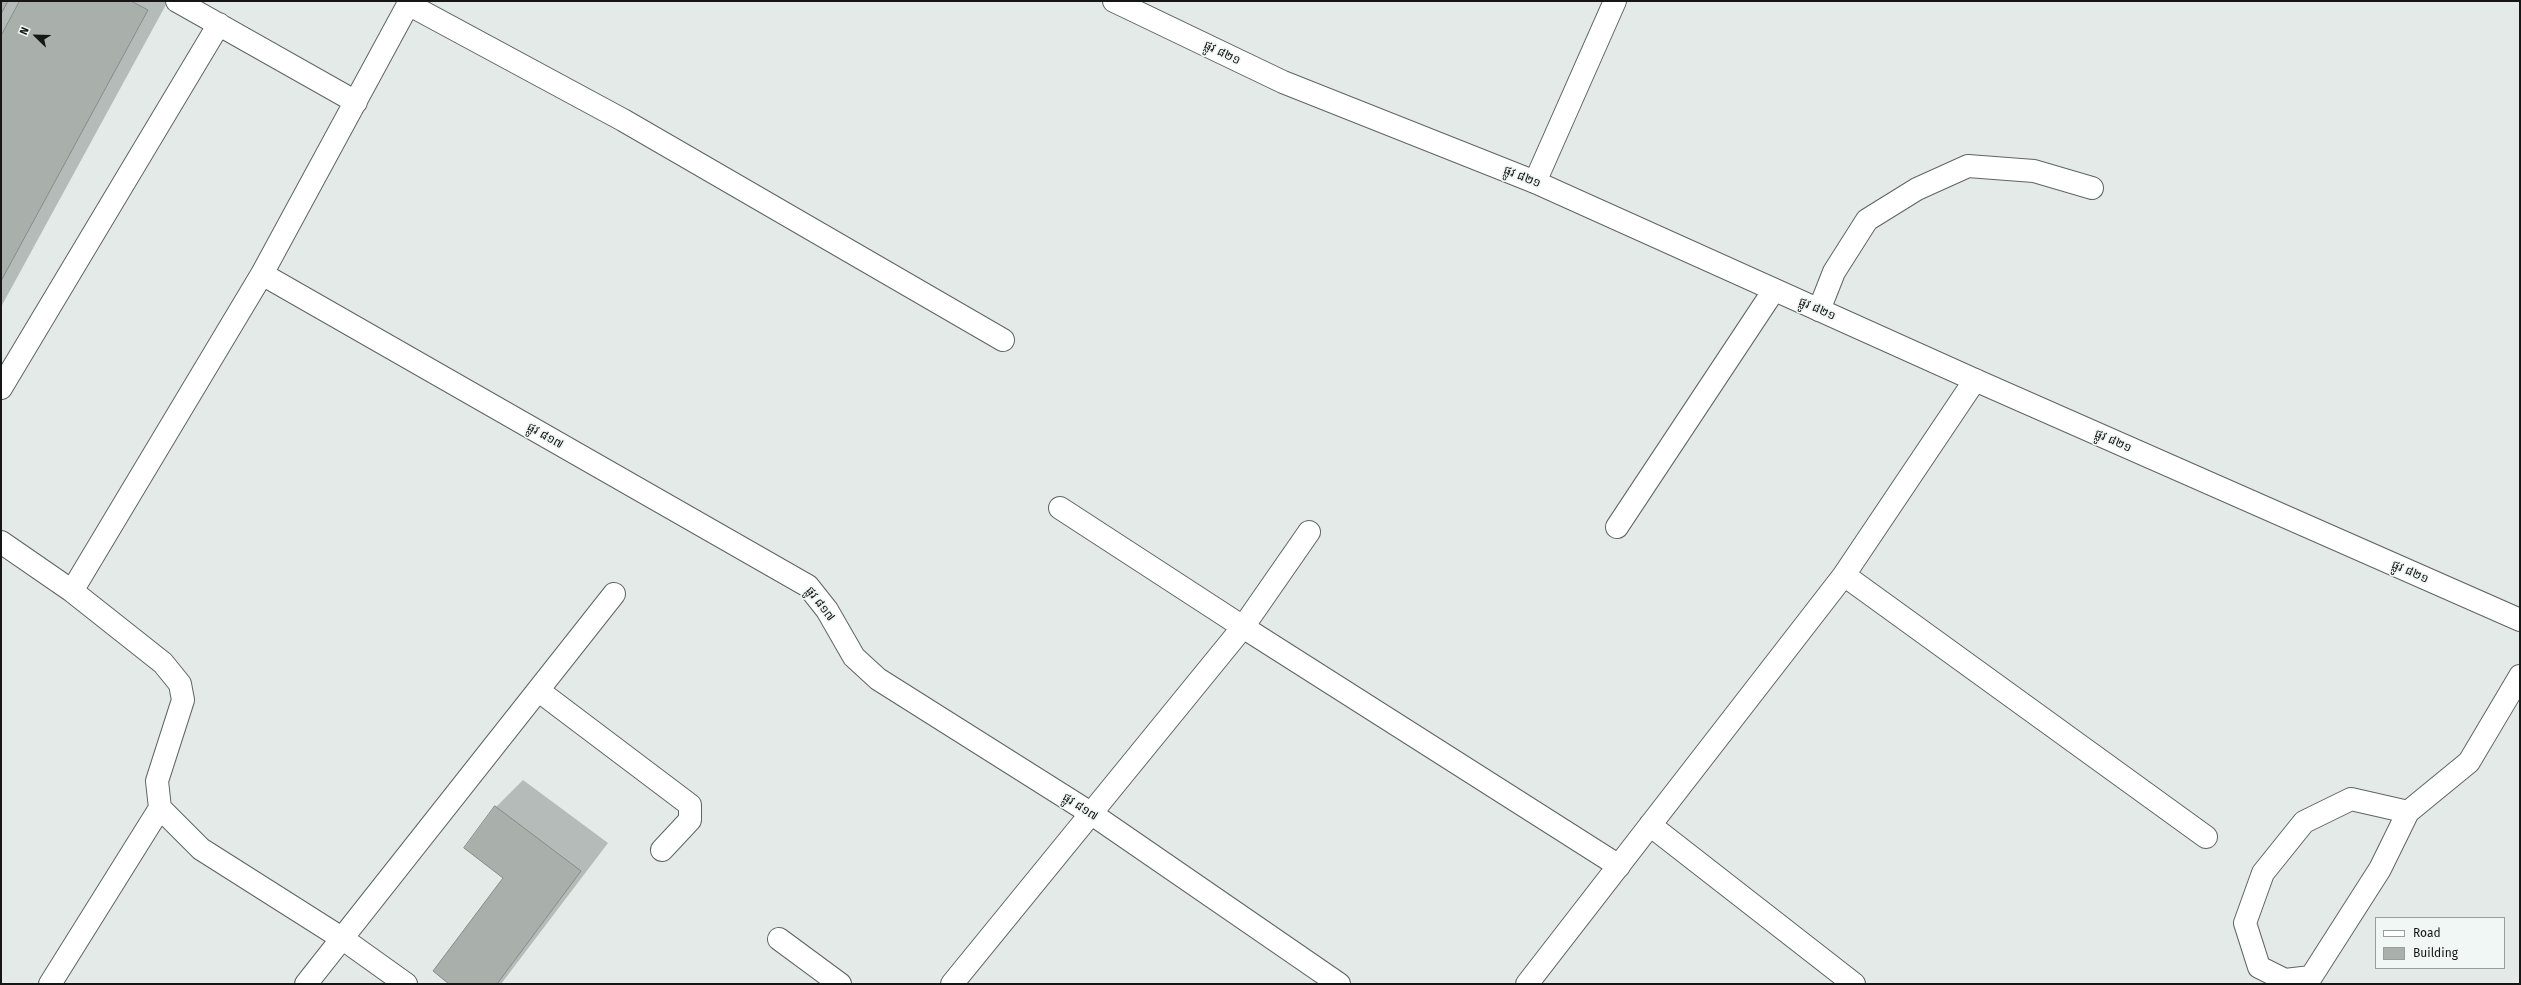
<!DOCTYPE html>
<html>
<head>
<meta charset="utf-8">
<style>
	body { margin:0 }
	#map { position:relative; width:2521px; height:985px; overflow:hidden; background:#e3eae7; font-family:"Fira Sans",sans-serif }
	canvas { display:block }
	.frame { position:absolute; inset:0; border:2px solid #141715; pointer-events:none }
	.legend { position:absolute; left:2375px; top:917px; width:130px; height:52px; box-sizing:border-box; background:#f1f7f4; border:1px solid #999d9b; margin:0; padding:5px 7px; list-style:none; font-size:12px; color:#141715 }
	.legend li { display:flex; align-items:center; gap:8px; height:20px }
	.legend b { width:20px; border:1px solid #999d9b }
	.north { position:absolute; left:16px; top:16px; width:40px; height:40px; -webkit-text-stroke:3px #f1f7f4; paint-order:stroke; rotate:293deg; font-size:11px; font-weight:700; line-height:16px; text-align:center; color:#141715 }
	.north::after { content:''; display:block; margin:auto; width:14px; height:18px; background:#141715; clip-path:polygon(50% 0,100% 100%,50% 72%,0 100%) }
</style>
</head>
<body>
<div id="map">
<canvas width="2521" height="985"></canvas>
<div class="frame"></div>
<ul class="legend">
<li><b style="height:5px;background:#fff"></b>Road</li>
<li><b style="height:11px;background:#a9b0ac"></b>Building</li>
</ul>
<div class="north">N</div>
</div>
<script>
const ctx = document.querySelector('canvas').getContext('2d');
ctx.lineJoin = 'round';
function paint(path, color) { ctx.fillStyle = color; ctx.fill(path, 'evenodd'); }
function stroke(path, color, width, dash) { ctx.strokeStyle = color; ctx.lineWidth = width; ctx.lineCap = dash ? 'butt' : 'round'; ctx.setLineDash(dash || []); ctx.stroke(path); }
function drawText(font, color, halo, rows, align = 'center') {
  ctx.font = font + ' "Fira Sans","Noto Sans Khmer",sans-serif'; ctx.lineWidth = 3.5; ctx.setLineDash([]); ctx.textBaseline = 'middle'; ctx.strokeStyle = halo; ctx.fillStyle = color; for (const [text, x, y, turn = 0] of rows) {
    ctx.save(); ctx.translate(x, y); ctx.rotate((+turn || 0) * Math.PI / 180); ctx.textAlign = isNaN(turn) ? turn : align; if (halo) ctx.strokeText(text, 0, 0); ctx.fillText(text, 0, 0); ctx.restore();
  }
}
paint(new Path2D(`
	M1,1H168L1,307Z
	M523,780L608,843L501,984H451L505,877L466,848L496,807Z`), '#0003');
const building = new Path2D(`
	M1,1H8L1,14Z
	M20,1H131L148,10L1,281V36Z
	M495,806L581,871L497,984H449L433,971L503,878L464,848Z`);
paint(building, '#a9b0ac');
stroke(building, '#858b88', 1);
const lane = new Path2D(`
	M1819,310L1834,272L1867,220L1917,189L1968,166L2034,171L2092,188
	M1243,627L1619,866
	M2408,812L2380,869L2311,977L2285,980L2259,967L2245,923L2263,873L2304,822L2351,799L2408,812L2469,762L2520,676`);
const street = new Path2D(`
	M177,1L356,102
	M408,4L623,120L1003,340
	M1535,182L1615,1
	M262,274L808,586L827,610L854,657L878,679L1092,814L1339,984
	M1,388L219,24
	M1060,508L1243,627
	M1617,527L1774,290
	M1,542L72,591L163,663L180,684L183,700L157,781L160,808L201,849L343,939L406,984
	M1844,575L2206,837
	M72,591L262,274L410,1
	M539,691L690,805V820L662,850
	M1650,825L1854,984
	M779,939L840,984
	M50,984L160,808
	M306,984L614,594
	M952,984L1243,627L1309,532
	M1527,984L1844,575L1975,380`);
const secondary = new Path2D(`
	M1114,1L1283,82L1535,182L1975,380L2520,620`);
stroke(lane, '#5f6562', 24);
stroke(street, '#5f6562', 24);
stroke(secondary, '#5f6562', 24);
stroke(lane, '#fff', 22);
stroke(street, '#fff', 22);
stroke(secondary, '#fff', 22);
drawText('12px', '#141715', '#f1f7f4', [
	["ផ្លូវ ៨២១",1222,53,26],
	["ផ្លូវ ៨២១",1522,177,22],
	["ផ្លូវ ៨២១",1817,309,24],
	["ផ្លូវ ៨១៧",545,436,30],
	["ផ្លូវ ៨២១",2113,441,24],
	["ផ្លូវ ៨២១",2410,572,24],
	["ផ្លូវ ៨១៧",820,604,53],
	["ផ្លូវ ៨១៧",1080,807,33]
]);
</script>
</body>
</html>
